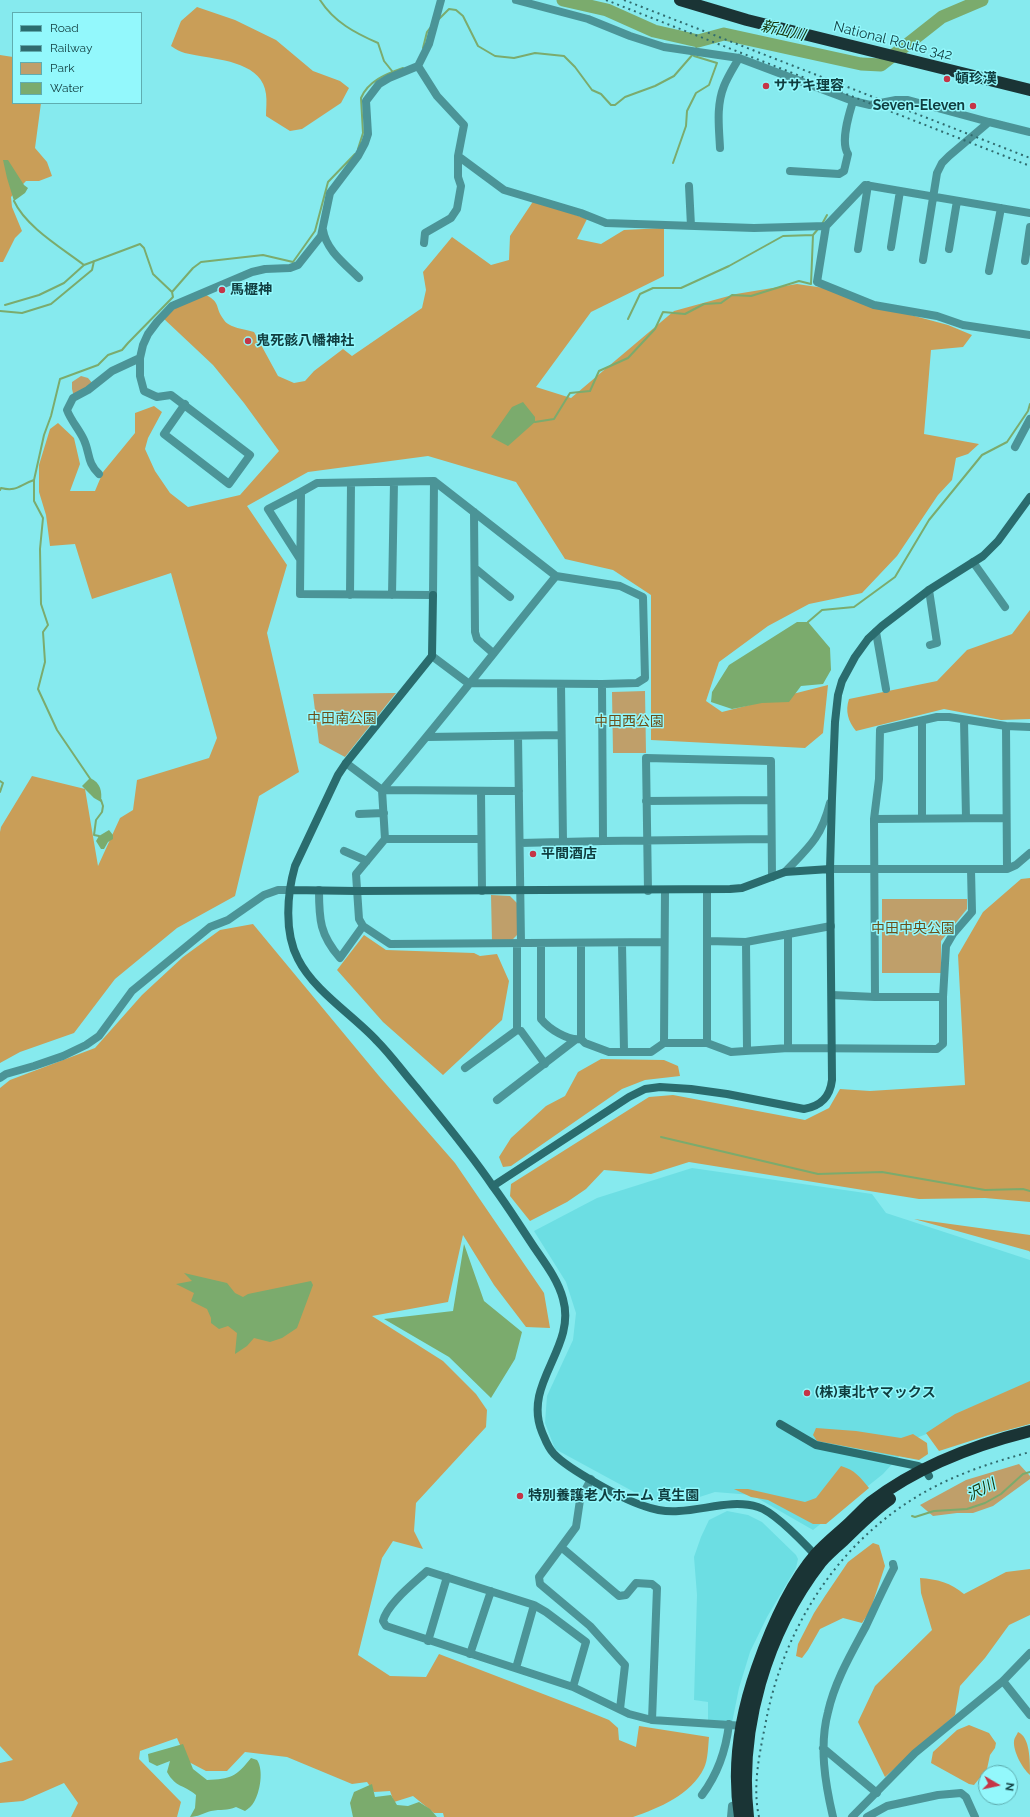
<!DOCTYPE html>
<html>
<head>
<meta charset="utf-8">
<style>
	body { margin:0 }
	#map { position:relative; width:1030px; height:1817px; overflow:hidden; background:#86eaee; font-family:Raleway,sans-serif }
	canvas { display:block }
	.legend { position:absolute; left:12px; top:12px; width:130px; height:92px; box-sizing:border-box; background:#93f8fc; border:1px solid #5fadb0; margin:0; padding:5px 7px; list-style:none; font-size:12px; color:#103d3f }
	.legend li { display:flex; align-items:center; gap:8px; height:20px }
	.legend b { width:20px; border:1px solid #5fadb0 }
	.north { position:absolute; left:978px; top:1765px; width:40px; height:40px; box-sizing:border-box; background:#93f8fc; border:1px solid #5fadb0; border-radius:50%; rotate:99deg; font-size:11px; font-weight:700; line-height:16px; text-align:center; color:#103d3f }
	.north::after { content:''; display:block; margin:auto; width:14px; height:18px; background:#c53547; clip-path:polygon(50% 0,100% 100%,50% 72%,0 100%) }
</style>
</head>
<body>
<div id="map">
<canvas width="1030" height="1817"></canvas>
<ul class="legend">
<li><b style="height:5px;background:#2a6c6e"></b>Road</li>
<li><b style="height:5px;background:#306b6e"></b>Railway</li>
<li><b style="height:11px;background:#bf9f6a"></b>Park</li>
<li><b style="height:11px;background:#7bab6d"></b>Water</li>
</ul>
<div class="north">N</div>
</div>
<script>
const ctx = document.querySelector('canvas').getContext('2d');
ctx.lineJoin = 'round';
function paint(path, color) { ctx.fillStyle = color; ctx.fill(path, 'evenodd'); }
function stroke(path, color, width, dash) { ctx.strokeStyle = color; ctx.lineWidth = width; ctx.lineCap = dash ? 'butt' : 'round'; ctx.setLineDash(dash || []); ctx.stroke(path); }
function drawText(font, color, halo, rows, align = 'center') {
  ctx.font = font + ' Raleway,"Noto Sans JP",sans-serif'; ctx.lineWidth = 3; ctx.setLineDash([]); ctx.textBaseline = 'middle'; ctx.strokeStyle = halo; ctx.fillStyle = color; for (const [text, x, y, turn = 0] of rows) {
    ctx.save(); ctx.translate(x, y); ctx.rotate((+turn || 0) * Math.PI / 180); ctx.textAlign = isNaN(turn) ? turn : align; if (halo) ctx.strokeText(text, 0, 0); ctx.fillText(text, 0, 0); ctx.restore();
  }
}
paint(new Path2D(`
	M692,1168L872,1194L886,1213L1030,1260V1395L916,1438L883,1474L813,1530L752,1495L715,1492L684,1502L647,1499L555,1449L545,1423L547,1396L573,1340L576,1313L566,1282L534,1231L597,1198Z
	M727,1511L748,1515L762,1522L796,1555L798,1559L796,1568L767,1617L750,1652L739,1688L732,1723L708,1721V1702L694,1700L697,1595L694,1557L701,1537L709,1520Z`), '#6cdee3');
paint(new Path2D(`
	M81,376L88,378L93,384L74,397L72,389V382Z
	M645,691L646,753H613L612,692Z
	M396,693L345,757L319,743L313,694Z
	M491,895L510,896L517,903V935L512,940L492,941Z
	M882,899H967V909L941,941V973H882Z
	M1019,1464L1030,1476V1479L993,1506L973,1513H957L933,1516L920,1505L966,1480Z`), '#bf9f6a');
paint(new Path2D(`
	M197,7L235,20L276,40L313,71L340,81L349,88L341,103L302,129L290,131L266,116C266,108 267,101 266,94C263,64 223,60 200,56C189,54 180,53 171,46L181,21Z
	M0,55L13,57V103H41L35,148L47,162L52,176L39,181H26L11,197L12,207L22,231L15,238L3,262H0Z
	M534,200L587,219L577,239L601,244L624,230L664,228V276L591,312L536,387L571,398L674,311L736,294L797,284L824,288L866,303L948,325L972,335L963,347L931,350L924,434L979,444L968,454L956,458L952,480L938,495L897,556L862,593L809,604L768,626L719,662L706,701L722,712L828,685L823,733L805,748L651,740V595L613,570L565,559L516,482L428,456L308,472L247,506L287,565L267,633L299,772L259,796L235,896L177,928L115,979L74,1033L20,1052L0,1063V832L1,827L32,776L85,789L98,866L120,818L133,810L137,780L209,758L217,738L171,573L92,599L75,544L50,546L46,515L39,492V465L50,429L58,423L74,438L80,464L70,491H95L103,472L135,433V413L154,406L162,412L148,438L145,449L155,471L170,493L188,507L240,495L279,451L244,403L213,365L163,318L177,307L203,293C223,304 213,305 224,320C229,328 245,329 254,332L278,376L294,383L305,381L314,371L343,349L352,356L422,308L426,290L423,272L452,237L491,265L509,260L510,236Z
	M1030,610V719L1001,720L944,709L856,731C848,721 845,711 849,699L937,681L967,650L1012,634Z
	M1030,878V1202L985,1198L919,1199L689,1162L651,1174L604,1170L586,1189L567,1202L530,1221L510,1196L511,1184L649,1097L673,1095L805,1120L829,1108L840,1089L870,1091L965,1085L958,955L983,912L1021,879Z
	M253,924L379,1076L455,1163L544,1293L550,1328L526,1327L494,1285L463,1235L448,1302L372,1316L443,1361L476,1394L487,1410L486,1427L416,1503L414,1531L423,1549L393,1541L382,1558L358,1655L390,1676L426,1677L439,1654L577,1707L609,1720L618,1728L619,1740L636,1747L639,1726L709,1737C708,1747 708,1760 704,1768C691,1795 659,1808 633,1817H444L443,1813H434L413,1796L394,1802L390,1791L374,1792L367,1782L352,1784L287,1757L245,1752L227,1771H206L187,1761L177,1738L140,1751L139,1759L181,1802L177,1817H71L78,1803L64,1783L23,1801L0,1803V1763L13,1760L0,1746V1088L10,1080L95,1048L142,995L183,957L220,930Z
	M364,935L386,950L474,953L480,956L497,954L509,981L502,1020L443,1075L383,1022L337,970Z
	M601,1059L664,1060L678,1066L680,1076L645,1080L622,1089L511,1166L503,1167L499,1157L511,1138L546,1106L565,1096L578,1072Z
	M914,1219L1030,1235V1252L1029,1251Z
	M1030,1381V1424L989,1435L939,1451L926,1433L955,1414Z
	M816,1428L856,1431L901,1438L913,1434L927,1443L928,1454L919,1460L817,1441L813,1435Z
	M841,1466C855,1470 860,1477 869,1488L826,1524H813L768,1500L751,1497L734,1489H748L805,1502L816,1498Z
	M873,1543L879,1545L885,1566L870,1611L862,1623L843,1618L820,1629L808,1650L802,1658L796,1656L798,1644L814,1613L825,1596L848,1562Z
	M1030,1569V1615L1009,1625L985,1658L960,1686L955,1715L885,1777L858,1722L875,1686L932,1630L921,1593L920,1578C937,1579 951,1583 964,1594L1006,1572Z
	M969,1725L989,1733L996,1743L995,1748L990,1755L987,1769L974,1785L969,1784L931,1763L933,1752L957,1730Z
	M1018,1732C1030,1737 1030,1760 1030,1775C1022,1768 1013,1751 1014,1741C1014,1738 1017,1735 1018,1732Z`), '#c99e58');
paint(new Path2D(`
	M3,160H8L24,185L28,188L25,193L14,201L7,178Z
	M523,402L535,417V422L508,446L491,437L512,407Z
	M797,622H808L830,648L831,670L823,684L801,686L789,702L762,703L732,709L711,702L712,692L729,665Z
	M90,778C101,783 102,791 101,802L94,798L82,786Z
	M109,830L113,835V839L108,842L104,849H101L96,841L99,836Z
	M464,1244L484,1301L522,1332L515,1359L491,1398L449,1357L384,1319L453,1311Z
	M184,1273L227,1283L235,1293L243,1297L248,1294L311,1281L313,1285L297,1328L282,1338L270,1342L254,1338L247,1346L235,1354L237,1333L228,1326L219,1329L211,1323V1318L207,1309L191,1301L194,1293L176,1284L192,1281Z
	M183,1744L193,1769L207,1780C231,1779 236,1777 251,1758L257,1760C264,1770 260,1792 254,1802C252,1806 248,1809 245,1811L236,1807C227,1811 221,1809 211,1811C204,1813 197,1817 190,1817L195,1808L196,1795C183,1784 176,1788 167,1772L170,1761L157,1766L149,1762L148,1754Z
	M372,1784L375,1797L391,1795L397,1805L408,1806L419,1802L430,1809L437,1817H353L350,1803L354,1792Z`), '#7bab6d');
stroke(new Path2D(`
	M320,0C334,22 355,33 378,43L384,61L392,71
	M439,19L449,9L456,10L463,16L478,46L495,56L514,58L535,53L564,56L575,67L592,90L601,94L611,105H615L625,97L655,86L674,76L694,53
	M423,48L427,32L430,28
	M696,49L698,41
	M358,149L363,133L361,98C368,81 386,74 403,68
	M673,163L686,126L687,111L696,93L709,85L717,63L694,56
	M14,201C26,227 62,248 84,265
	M822,224L827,215
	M5,305L39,295L64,283L84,265L140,244L144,248L153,274L172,292
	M0,311L22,313L51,304L92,270L94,261
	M628,319L640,294L653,288H681L729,266L783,236L813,235L818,229
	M535,422L554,419L570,393L590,391L599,371L628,358L655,329L663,312L685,314L704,304L721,303L732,295L751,296L799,281L811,284L813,235
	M0,490L1,488C17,492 19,485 34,480
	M808,622L822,610L854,607L895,577L929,520L982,455L1007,442L1028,411L1030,404
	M91,780L57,730L38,689L45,662L43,632L48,625L41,604L40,549L43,518L34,501V480L44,435L51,416L60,379L98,365L108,355L122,350L128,343L173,297L172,292L193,268L201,262L263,255L293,262L315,231L328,182L355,154
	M0,781L3,783L0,792
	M99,836L94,835L96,820L102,812L103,806L101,800
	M661,1137L818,1174L882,1172L985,1190L1023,1189L1030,1191
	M912,1516L915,1517L934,1511L967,1509L985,1503L1001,1494L1023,1474L1030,1472`), '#7bab6d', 2);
stroke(new Path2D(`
	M563,0L607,10L654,31L698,41L724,34L861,64L881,65L942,17L982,0`), '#7bab6d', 13);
stroke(new Path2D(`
	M516,0L588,19L630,36L664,47L739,58L853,101L870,105L896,100H908L989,122
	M418,66L437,96L464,125L458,156L504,190L581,213L606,223L754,228L826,226L865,185L1030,213
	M720,148C719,127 716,106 724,86C728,76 734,67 739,58
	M790,171L839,174L844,171L848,154C840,142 849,114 853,101
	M689,186L691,226
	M826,226L817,282L874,305L937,316L963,325L1030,335
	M323,230C326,250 345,264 359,278
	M424,243L425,233L451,218L457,209L461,186L458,177V156
	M891,247L900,191
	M858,249L868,185
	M949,249L957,201
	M923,260L937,173L942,163L949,156L989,122L1030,132
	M1025,261L1030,227
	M989,271L1001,208
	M140,358V376L144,391L157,397L171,395L250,455L229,484L164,434L185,404
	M1015,447L1030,419
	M99,474C87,463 90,453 84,440C79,429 71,421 67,410L73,398L88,390L112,371L140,358L143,345L148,334L157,322L172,306L252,272L265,269L290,268L298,265L321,236L330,193L358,156L365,143L368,134L366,101L379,84L389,78L418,66L429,44L441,0
	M434,481L433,595L300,594L301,492L317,483L434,481L556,576C498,647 442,720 382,790L385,839L356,874L359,919L363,926L390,944L664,942
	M474,512L475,632L477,639L493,653
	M300,559L268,509L301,492
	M973,562L1005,607
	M476,569L510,597
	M556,576L620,586L643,597L645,678L637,683L602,684
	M929,590L937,643L930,645
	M350,595L351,483
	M392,595L394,482
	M876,632L886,689
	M432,656L468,683L602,684L603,841L771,839
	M561,684L563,842
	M964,720L966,818
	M922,721V818
	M1006,726L1007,869
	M518,736L521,943
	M427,737L561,735
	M346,763L382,790L519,791
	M481,791L482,891
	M646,801L771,800
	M359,814L384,813
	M874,819L1006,818
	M385,839H481
	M520,843L603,841
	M344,851L367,861
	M830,869H1007L1016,865L1030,853
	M785,872C809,847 821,838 830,803
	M319,890C319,920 320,935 340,958L363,926
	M707,890V1043
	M648,891L646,758L771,761L772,877
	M788,934V1048
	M708,941L746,942L831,926
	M746,942L747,1050
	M541,943V1019C549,1029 568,1041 581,1039L585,1043L609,1052H651L664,1043H707L731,1052L788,1048L937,1049L943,1044V997L946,946L953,934L972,912L971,870
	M581,943V1039
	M517,944V1030
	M622,944L624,1051
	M832,995L875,997
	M943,997H875L874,819L879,779L880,730L937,717H949L1006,726L1030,727
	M664,1043L665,890
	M465,1068L517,1030L521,1031L545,1064
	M0,1078L6,1074L34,1066L63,1056L86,1045L99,1036L132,991L210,927L228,920L264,895L278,890H290
	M497,1100L575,1040
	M591,1479L580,1500L576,1527L539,1577L540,1584L590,1626L625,1665L620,1709
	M561,1547L619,1596L626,1595L636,1583L652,1584L657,1588L652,1720
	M428,1641L447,1577
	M470,1654L491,1591
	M516,1668L534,1605
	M1003,1681L1030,1715
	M573,1687L586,1642L546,1612L534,1605L427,1571C414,1583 387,1604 383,1621L386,1626L573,1687L629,1714L652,1720L745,1726
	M823,1748L877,1793
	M702,1795C717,1775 726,1750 729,1724
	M731,1817L732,1806L742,1804
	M833,1817C825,1783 819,1746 828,1712C835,1681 851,1654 866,1626C875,1607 884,1587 894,1568L893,1564
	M852,1817L915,1753L1003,1681L1030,1653
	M867,1817L887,1806L938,1795L961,1793L966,1797L975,1817`), '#4b9497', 8);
stroke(new Path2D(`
	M433,595L432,656L346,763L338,775L295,866C287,894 284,932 298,959C314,991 353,1015 377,1041C391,1055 403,1072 416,1087C442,1119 469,1151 492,1185C507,1205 520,1226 534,1247C545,1263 558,1280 563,1299C577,1348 522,1383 542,1432C545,1439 548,1448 554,1454C568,1469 624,1500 644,1506C655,1510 667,1512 679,1511C705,1510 732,1499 758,1507C775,1512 805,1544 818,1558
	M290,890L357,891L730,889L742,888L785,872L830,869
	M493,1186L629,1097L645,1089L660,1087L691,1089L727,1094L804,1109C821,1106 830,1097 832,1080L830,869L832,798L835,722L838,695L842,681L855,657L868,639L882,626L929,590L983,556L998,541L1030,497
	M780,1424L816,1445L918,1466L925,1469L929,1476`), '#2a6c6e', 8);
stroke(new Path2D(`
	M680,0L747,20L1030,90
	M740,1817C732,1767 740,1716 757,1668C770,1631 790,1584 816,1554C825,1544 835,1536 845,1527C854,1519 862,1510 871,1502C918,1466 974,1445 1030,1431
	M748,1817C738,1729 766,1633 821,1562C827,1555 835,1548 843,1541C858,1526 873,1511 890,1499`), '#1a3435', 12);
stroke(new Path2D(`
	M606,0L1030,166
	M624,0L1030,158
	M759,1817C752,1785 760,1752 766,1721C784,1627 839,1541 923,1493C956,1474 993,1462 1030,1452`), '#306b6e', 2, [2, 4]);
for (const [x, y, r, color] of [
	[947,79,4,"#c53547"],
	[766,86,4,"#c53547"],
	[973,106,4,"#c53547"],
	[222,290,4,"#c53547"],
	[248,341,4,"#c53547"],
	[533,854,4,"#c53547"],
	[807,1393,4,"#c53547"],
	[520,1496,4,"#c53547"]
]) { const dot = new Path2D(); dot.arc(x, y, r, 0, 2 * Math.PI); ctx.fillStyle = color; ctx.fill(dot); stroke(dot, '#93f8fc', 1.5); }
drawText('14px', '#103d3f', '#93f8fc', [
	["National Route 342",893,41,14]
]);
drawText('bold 14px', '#103d3f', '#93f8fc', [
	["頓珍漢",955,79],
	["ササキ理容",774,86],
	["Seven-Eleven",965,106,"right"],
	["馬櫪神",230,290],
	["鬼死骸八幡神社",256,341],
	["平間酒店",541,854],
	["(株)東北ヤマックス",815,1393],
	["特別養護老人ホーム 真生園",528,1496]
], 'left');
drawText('14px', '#6c4f19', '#93f8fc', [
	["中田南公園",342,719],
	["中田西公園",629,722],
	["中田中央公園",913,929]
]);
drawText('italic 15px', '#15360a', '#93f8fc', [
	["新山川",783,31,13],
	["沢川",981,1490,-26]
]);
</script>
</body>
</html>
